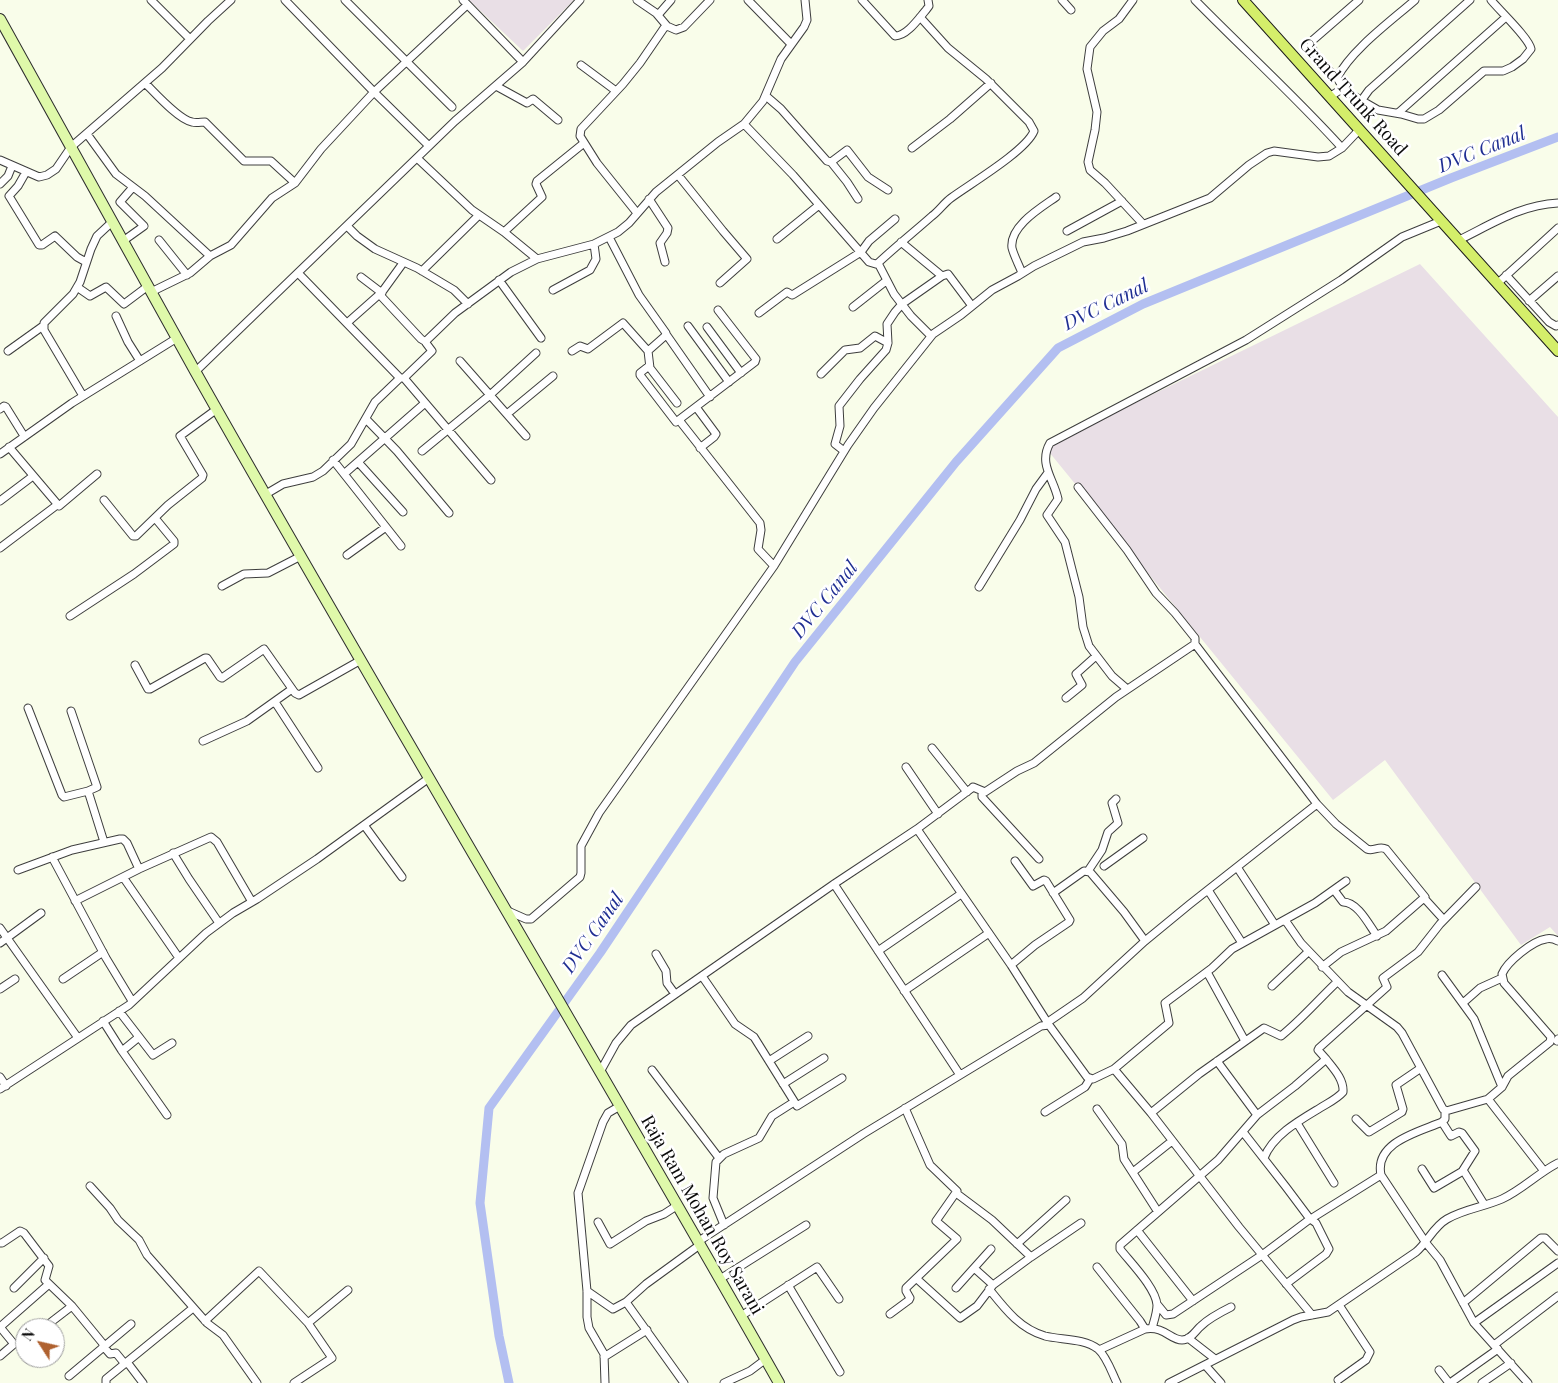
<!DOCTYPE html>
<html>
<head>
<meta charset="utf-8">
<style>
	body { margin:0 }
	#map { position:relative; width:1558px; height:1383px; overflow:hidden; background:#f9fdea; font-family:"Playfair Display",serif }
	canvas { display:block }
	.north { position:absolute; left:15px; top:1318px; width:50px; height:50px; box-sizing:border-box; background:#fff; border:1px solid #9d9d9d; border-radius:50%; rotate:305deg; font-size:14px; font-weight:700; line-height:20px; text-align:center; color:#0b0b0b }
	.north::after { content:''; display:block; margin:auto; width:18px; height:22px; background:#af612f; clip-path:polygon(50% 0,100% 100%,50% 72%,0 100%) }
</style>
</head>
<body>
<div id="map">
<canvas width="1558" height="1383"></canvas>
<div class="north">N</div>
</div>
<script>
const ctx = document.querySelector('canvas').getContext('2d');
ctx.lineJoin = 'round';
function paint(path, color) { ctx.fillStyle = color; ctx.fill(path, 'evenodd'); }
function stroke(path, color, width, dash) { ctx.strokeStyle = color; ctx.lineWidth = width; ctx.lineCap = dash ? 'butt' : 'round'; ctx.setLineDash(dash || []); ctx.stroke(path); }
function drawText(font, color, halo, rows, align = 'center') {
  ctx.font = font + ' "Playfair Display",serif'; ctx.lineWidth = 5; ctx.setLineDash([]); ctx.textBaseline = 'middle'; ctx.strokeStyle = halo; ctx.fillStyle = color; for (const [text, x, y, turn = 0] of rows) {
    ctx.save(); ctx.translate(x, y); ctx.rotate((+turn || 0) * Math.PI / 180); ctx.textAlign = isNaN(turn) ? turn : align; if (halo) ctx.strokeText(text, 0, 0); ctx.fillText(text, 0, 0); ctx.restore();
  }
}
paint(new Path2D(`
	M469,0H574L523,51Z
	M1420,264L1558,417V936L1550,927L1521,945L1385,760L1333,800L1045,447Z`), '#e9dfe6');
stroke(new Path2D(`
	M509,1383L499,1336L480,1203L489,1108L600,953L795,662L956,462L1058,348L1143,304L1451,178L1558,137`), '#b3bff1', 9);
const street = new Path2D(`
	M151,0L190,39
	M285,0L374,92L429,146
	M345,0L452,107
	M463,0L523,62
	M637,0L656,13L667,26
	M748,0L791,44
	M862,0L895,36C907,36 919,18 926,10L929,6L928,0
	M1062,0L1071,10
	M1133,0L1119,19L1103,31L1090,47L1087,69L1097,112L1095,130L1088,162L1090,170L1105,183L1143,224
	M1195,0C1244,50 1295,96 1342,148
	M658,15L671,0
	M581,65L616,91
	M1337,78C1327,68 1316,58 1311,45L1313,40L1359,0
	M145,83C155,93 179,120 192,122C196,123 201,122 205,122L244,161H271L295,183
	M496,86L527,103L533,99L558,120
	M1345,91L1337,78C1351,50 1391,21 1415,0
	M766,96L781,109L827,161L831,162L847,150L868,177L888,190
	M1331,96L1340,90L1345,91L1378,110L1401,114L1418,119H1424L1439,110L1484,71H1503L1512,67L1523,59L1531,49C1529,38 1499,10 1491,0
	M1361,101L1369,90L1470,0
	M1398,113L1506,17
	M744,124L793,175L869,262L879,265L894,294L911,316L931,336
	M87,134L116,174L145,196L210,256
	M912,148L950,119L991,83
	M417,158L472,210L504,232L537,259
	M0,160L39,177L47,175L56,169L71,147L162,68L208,21L231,0
	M831,162L847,182L858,199
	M26,172L18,186L9,196L39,245H42L55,236L77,257L86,262
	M678,175L723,231L747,259L720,283
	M0,184L8,176L12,166
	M649,199L668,228L667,233L660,243L665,262
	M637,213L597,163L580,136L581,129L623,84L640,63L664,28L667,26L676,30L684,27L710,0
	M347,226L357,236L375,249L417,268L454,290L468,304
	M1067,231L1122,201
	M504,232L542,197L536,184L537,181L584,143
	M609,237L639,295L666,333L665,336L648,351L650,368L677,403
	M777,239L819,205
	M159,240L187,275
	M1459,240C1492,224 1520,205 1558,203
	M123,241L144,226L120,202L133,187
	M901,242L942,276L948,274L972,306
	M877,264C895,247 914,232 932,216C939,211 944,203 951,198C970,184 1026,151 1034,131L1029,122L986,79L948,48L920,17
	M422,271L479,215
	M298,273L400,378H404L432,351L426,343V341L455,313L511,272L537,259L594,244L618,232L629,223L656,192L718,142L744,124L763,101L781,59L804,27L807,20L805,0
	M1022,273C1019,265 1014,256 1012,248C1009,226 1042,207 1056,197
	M1506,275L1549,322L1556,326L1558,325
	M361,277L382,293
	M499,280L541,338
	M1498,283L1558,228
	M77,287L90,296L106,287L124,304L148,286
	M553,290L590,270L596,259L594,244
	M151,292L190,273L210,256L231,245L272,198L295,183L321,149L374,92L467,5
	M380,295L421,339L426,342
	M1529,301L1558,276
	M853,307L886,281
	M759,313L787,292L792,295L794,294L861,252L869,241L895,219
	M116,316L128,342L140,361
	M347,323L382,292L403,263
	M688,326L729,382
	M707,327L741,373
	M666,334L710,397
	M8,351L43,326
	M572,351L580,346L588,349L623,323L648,351
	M460,361L526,436
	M649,366L640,373V375L676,422L755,362L756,359L718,310
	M195,372L455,121L523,62L580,0
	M821,374L845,350L860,348L875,336L888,343
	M404,378L491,480
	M83,396L44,330V323L73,294L80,282L91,249L97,236L112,222
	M696,407L716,434L714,437L700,448
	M0,409L4,406L6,407L24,436
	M507,414L553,376
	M366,419L397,451L449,513
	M679,420L760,523L761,530L758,549L774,566
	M9,447L59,506L97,474
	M422,451L490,395L536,353
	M844,451L835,444L840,426L839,406L860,379L886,350L888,343L887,324L895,312L902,304L942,276
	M0,454L72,403L177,338
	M333,460L401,546
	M358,462L403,512
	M344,474L425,403
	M1078,487L1127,550L1156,593L1175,613L1195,638V644
	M266,494L283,484L313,477L323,471L351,444L375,402L400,378
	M104,500L133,536H136L168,505L202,478L203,475L180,436L217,409
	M0,501L33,476
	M0,548L57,505
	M347,555L386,527
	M222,586L244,574L268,573L301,556
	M979,587L1020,520L1036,489L1047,474
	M70,616L134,574L174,544V541L155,518
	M135,665L148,689H150L205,658H207L220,677L222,678L264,649L295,693L299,695L361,660
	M1127,689L1112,676L1089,646L1083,627L1079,597L1065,542L1047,515L1058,499C1054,479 1038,464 1050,443L1246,340L1341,280L1402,237L1441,221
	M1066,698L1082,685L1076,674L1077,673L1096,656
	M275,702L318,768
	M28,708L62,795L64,797L88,791L104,842
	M71,711L97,787L88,791
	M203,741L247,721L292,689
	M932,748L967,792
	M906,767L938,814
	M982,792V797L1039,859
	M1317,804L1336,824L1367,849C1374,852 1379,845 1386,849L1425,897L1386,931L1341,952L1322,967
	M364,825L402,877
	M917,829L1011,965L1049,1025
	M173,853L189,879L219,923
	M52,857L106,958L132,1001
	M1104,866L1143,838
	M1237,867L1275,925
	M18,870L72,850L120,839H123L127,843L139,869
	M1088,871L1102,850L1108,832L1118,823L1112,803L1116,799
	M123,877L179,958
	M834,884L960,1075
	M1208,890L1242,943
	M1334,890L1343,902C1358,902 1369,925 1377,936
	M1053,893L1084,871L1090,872L1124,912L1145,941
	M1424,898L1444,920
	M75,901L139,869L211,837L217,842L252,902
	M508,911L526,919H531L580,877L581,873V846L599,813L774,566L848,445L874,408L933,334L961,315L992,290L1018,276L1034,266L1083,242L1104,238L1127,231L1210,198L1249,165L1267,153L1274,151L1318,157L1329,156L1342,148L1360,129
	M1285,920L1301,943L1348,992L1397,1027L1402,1033L1443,1109L1446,1111L1488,1099L1502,1087L1508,1076L1550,1042L1551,1037L1504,983L1502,974C1507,962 1532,941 1546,939C1550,938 1554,939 1558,941
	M0,928L78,1038
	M0,943L41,913
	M878,951L961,894
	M656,954L666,971L667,983L675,994
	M1011,965L1035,945L1069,922L1070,920L1046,881L1044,880L1033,886L1015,861
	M1207,972L1245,1041
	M1442,975L1474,1019L1502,1087
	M702,976L735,1024L754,1037L797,1106L842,1078
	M63,979L103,952
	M1272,986L1308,952
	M0,989L15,979
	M904,991L989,933
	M1463,1003L1480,988L1502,978
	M119,1011L153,1055L172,1043
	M103,1021L122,1051L167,1115
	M1557,1041L1558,1039
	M122,1051L139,1037
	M769,1061L808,1036
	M1217,1061L1257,1115
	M1114,1069L1151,1113L1239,1227L1312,1315
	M652,1070L719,1158
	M600,1072L616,1043L631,1025L834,884L917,829L972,788L973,787L985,792L1017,771L1034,763L1116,697L1195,644L1317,804L1190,904L1145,941L1083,998L1048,1022
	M0,1077L6,1086
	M783,1084L824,1058
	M0,1089L129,1005L206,933L233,913L257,899L317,859L429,778
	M1488,1099L1544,1171
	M1097,1109L1122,1144L1124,1159L1158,1212
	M1445,1110V1119L1442,1122C1419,1132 1374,1142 1381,1175L1426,1243L1440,1260L1474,1323L1528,1383
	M1045,1112L1085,1087L1090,1079
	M1151,1113L1199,1074L1264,1028L1281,1036C1301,1020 1318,1000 1337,982
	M1356,1119L1369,1132L1402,1112L1403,1109L1396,1085L1421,1068
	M1442,1122L1451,1136L1459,1132L1462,1133L1475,1151L1463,1170L1484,1204
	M1297,1123L1334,1183
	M1264,1158C1273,1135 1300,1120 1320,1108C1328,1103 1337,1099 1343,1092C1344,1079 1333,1068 1326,1059
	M1422,1169L1434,1188L1463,1171
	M1133,1172L1172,1141
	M90,1186L110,1208L118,1220L139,1240L147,1255L207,1323L223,1335L257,1383
	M956,1193L992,1220L1031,1257
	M1309,1220L1381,1175
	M598,1222L610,1244L646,1221L664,1214L678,1205
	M724,1225L713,1198L716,1162L724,1154L759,1138L772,1116L794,1102
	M1137,1230L1193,1301
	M699,1241L863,1134L1041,1026L1049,1025L1087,1077L1093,1079L1114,1069L1169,1023L1165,1003L1212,968L1232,949L1315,903L1346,881
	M0,1243H2L20,1231L24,1233L49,1266L45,1280L72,1306L104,1345
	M1017,1244L1066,1200
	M1097,1267L1140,1321L1145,1329
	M974,1268L993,1285
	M720,1279L806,1225
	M917,1279L960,1318L977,1306L993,1285L1031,1257L1081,1223
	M1286,1284L1326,1254L1329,1249L1316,1223L1309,1218
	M788,1285L840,1372
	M14,1288L44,1258
	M956,1288L991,1249
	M989,1289C1005,1309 1020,1329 1045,1336C1061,1340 1084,1338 1098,1349C1107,1357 1112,1373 1117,1383
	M587,1291L613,1309L626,1302
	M1463,1303L1541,1238H1545L1558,1251
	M1157,1304L1166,1315L1173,1314L1262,1255L1310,1219L1286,1187L1243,1132
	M890,1314L909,1300L910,1298L906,1291V1288L957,1239L936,1221L957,1191L930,1165L905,1108
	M741,1316L817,1267L839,1299
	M205,1321L259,1271L308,1323L348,1290
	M1474,1323L1558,1263
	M46,1326L72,1306
	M0,1327L49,1284
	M0,1327L14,1344L0,1356
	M1152,1328C1154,1321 1157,1313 1157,1305C1156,1288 1130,1262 1120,1249V1245L1218,1160L1257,1115L1295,1086L1325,1060L1326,1059L1318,1050L1319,1048L1387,987L1383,978L1418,952L1440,924L1476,887
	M1188,1338L1215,1359
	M1494,1345L1558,1296
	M103,1346L110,1354L116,1353L125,1364
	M1099,1350L1145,1329C1165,1326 1170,1340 1182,1340C1191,1340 1195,1331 1201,1326C1209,1318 1221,1312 1231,1307
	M604,1357L647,1330
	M127,1362L143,1383
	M1205,1365L1221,1383
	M1439,1370L1449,1383
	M69,1376L131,1324
	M1338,1380L1366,1360L1370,1352L1339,1305
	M106,1383V1379L193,1308
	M294,1383L332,1358L308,1323
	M605,1383L604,1354L589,1328L587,1317V1291L578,1193L603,1122L608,1113L620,1106
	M684,1383L626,1302L646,1284L701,1244
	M724,1383L750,1371L766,1359
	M1169,1383L1293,1320L1301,1317L1328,1312L1416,1252C1428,1242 1433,1227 1447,1219C1464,1209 1484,1207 1502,1199C1522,1190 1538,1173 1558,1163
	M1450,1383L1498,1349
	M1482,1383L1511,1363`);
const secondary = new Path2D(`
	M0,19C65,136 129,254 195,371C386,710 587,1044 779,1383`);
const primary = new Path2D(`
	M1243,0L1558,351`);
stroke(street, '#3e3e3e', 9);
stroke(secondary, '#2d2d2d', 12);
stroke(primary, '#1c1c1c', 12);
stroke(street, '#fff', 7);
stroke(secondary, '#dff9aa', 10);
stroke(primary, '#d4ee6a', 10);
drawText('18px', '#0b0b0b', '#fff', [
	["Grand Trunk Road",1353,97,48],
	["Raja Ram Mohan Roy Sarani",702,1215,60]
]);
drawText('italic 19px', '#1f2e92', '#fff', [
	["DVC Canal",1482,150,-22],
	["DVC Canal",1106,305,-26],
	["DVC Canal",825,600,-51],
	["DVC Canal",593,933,-55]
]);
</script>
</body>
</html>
